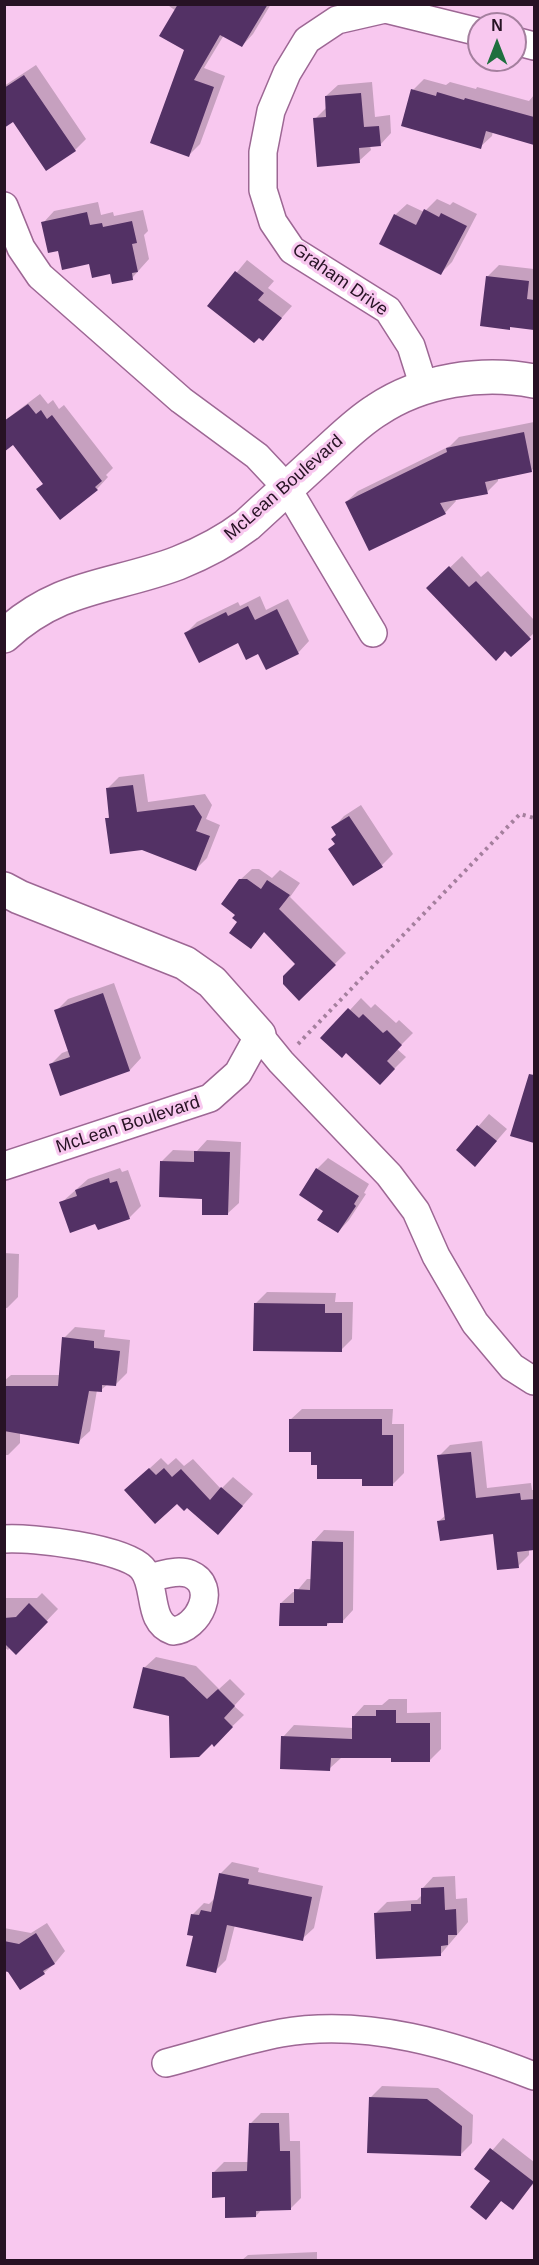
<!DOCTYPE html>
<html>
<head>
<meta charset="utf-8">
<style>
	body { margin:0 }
	#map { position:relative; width:539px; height:2265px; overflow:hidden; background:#f8c8ef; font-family:Helvetica,sans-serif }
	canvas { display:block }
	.frame { position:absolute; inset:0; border:6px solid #271224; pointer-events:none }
	.north { position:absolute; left:467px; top:12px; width:60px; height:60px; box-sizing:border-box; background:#f8c8ef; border:2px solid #a47f9e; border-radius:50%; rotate:0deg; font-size:16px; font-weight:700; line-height:24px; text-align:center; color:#271224 }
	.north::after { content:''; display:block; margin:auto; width:21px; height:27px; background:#1f6f3f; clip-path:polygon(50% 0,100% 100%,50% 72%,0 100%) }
</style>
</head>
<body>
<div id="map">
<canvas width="539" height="2265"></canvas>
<div class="frame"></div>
<div class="north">N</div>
</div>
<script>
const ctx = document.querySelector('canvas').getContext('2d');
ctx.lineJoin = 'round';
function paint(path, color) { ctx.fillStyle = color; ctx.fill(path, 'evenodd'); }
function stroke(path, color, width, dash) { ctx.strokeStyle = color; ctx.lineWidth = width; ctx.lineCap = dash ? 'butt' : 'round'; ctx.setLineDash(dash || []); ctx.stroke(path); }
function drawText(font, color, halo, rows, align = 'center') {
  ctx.font = font + ' Helvetica,sans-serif'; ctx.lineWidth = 6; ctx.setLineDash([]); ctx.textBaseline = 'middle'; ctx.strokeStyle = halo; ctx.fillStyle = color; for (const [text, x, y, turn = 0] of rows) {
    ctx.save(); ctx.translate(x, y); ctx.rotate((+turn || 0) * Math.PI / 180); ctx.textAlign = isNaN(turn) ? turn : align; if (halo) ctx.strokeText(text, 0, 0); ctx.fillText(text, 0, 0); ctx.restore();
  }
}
paint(new Path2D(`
	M170,4H271L253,34L242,46L224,35L204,68L225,76L200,144L189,155L185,49L176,11L169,6Z
	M36,65L86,139L75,150L13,120L4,126V86Z
	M424,79L446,85L450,82L476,89L477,87L529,101L534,95V143L493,131L492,136L480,147L413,90Z
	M372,82L375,117L390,115L391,133L380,145L370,146L371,150L359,161L315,119L327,107L326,96L338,85Z
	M437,199L450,205L453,202L477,214L452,262L441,273L395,215L407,204L424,212Z
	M98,202L101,215L113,212L114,216L143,210L148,231L144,235L149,259L132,278L111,272L59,250L43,223L54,211Z
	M247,260L274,281L268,288L292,306L263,339L209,306Z
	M499,265L534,269V328L512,325L509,328L487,277Z
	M40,394L48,404L53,400L59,409L64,405L113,468L106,475L108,477L97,489L60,517L44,483L13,443L4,450V421Z
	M534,422V468L531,471L498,478V481L487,492L455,499L456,501L445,513L346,502L358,491L450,446L459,437Z
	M462,556L481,577L488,571L534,620V633L511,655L440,577Z
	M260,596L266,610L288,599L309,641L298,653L259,652L239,641L186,633L197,622L238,602L240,606Z
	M144,774L148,802L205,794L212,805L206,819L220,825L207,858L195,870L107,819L111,815L107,789L119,777Z
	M361,805L393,854L382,865L330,849L336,843L338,834L333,828L344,816Z
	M252,869H259L272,878L280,870L300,883L290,897L346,953L299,999L297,964L265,931L251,947L239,921L237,914L240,880Z
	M114,983L141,1058L130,1070L61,1094L51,1064L62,1053L70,1050L56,1011L68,999Z
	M361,998L371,1008L375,1004L396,1023L399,1020L413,1033L397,1049L406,1057L380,1083L346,1051L350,1010Z
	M534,1087V1141L512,1135L524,1098Z
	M489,1114L507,1129L486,1153L458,1150Z
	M207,1140L241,1142L239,1203L227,1214L204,1197L162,1161L173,1150L197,1151Z
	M328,1158L369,1184L364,1193L366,1194L349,1220L338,1232L317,1169Z
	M120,1168L122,1172L128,1170L141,1206L130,1217L99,1228L96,1222L61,1203L88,1179Z
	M4,1253L19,1254L18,1297L7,1308H4Z
	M267,1292L336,1293L335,1302H353L352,1339L341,1350L255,1304Z
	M75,1327L105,1330L104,1337L130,1340L127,1373L116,1384H108L101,1390H97L90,1431L78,1442L20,1432V1443L8,1455H4V1381L11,1375H60L64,1338Z
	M302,1409H393L392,1424H404V1473L393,1484L319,1464L313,1451L290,1420Z
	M482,1441L487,1488L531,1483L532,1490H534V1549L529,1550V1555L518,1566L494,1533L439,1521L446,1515L439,1456L450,1445Z
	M161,1458L168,1465L176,1458L184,1466L193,1459L221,1489L233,1477L253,1494L229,1521L186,1506L138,1479Z
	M324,1530L354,1531L353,1610L342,1622H330L327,1625L281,1603L293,1592H296L307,1579H312L313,1542Z
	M42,1593L58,1609L16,1653L10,1647L8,1650L4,1647V1598H37Z
	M156,1657L196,1666L219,1689L230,1679L245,1694L234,1706L244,1715L214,1744L144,1668Z
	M389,1699H407V1713L441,1712V1749L430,1760L393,1756L341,1758L329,1769L283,1737L294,1725L353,1728V1717L364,1705H382Z
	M232,1862L259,1868L258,1872L323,1886L314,1928L302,1939L235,1925L226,1960L215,1971L194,1935L193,1914L204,1903L209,1904L214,1899L220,1874Z
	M455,1876L456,1899L467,1898L468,1922L440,1955L376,1913L387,1902L417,1900L422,1895V1889L433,1877Z
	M47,1923L65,1951L56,1962L44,1973L4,1969V1928L31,1933Z
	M382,2086L438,2088L473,2115L472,2143L461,2154L371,2097Z
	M261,2113H289L290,2141H300L301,2198L290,2209H262L256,2216L226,2196L214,2172L224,2162H249L250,2124Z
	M503,2138L534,2162V2183L513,2208L502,2200L486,2218L492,2181L476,2169Z
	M317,2252V2260H242L248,2255Z`), '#0003');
paint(new Path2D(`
	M178,4H268L242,47L220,35L194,80L214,87L189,157L150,143L184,50L159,36Z
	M24,75L76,151L46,171L13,122L4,128V88Z
	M411,89L436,96L437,92L464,100L465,98L534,117V145L486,131L481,149L401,126Z
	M361,93L364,127L379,126L381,146L359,148L360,163L317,167L313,118L326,117L325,96Z
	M424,209L439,217L441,213L467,226L441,275L379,244L394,214L416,225Z
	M87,212L90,225L102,223L103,227L132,221L137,243L132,244L138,272L132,273L133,280L112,284L110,274L92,278L89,264L62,270L58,251L48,253L41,222Z
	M235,271L264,293L258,300L282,318L263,341L259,338L254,343L207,306Z
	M486,276L529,281L527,299L534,300V330L510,327V330L480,326Z
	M28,404L36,414L41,410L47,419L52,415L102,481L95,487L98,490L60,520L36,489L43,484L13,445L4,452V421Z
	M524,432L532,472L485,482L488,494L440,503L446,514L369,551L345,502L447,452L446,448Z
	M449,566L469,587L476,581L531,639L511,657L505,651L496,661L426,588Z
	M248,606L255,620L277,609L299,654L266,670L258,654L246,660L238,643L199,663L184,633L226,612L228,616Z
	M133,785L137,812L194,805L202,817L196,831L210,836L196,871L142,850L110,854L105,818H109L106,788Z
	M349,816L383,867L353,886L328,849L335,844L331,839L336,835L331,827Z
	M239,879H247L261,889L267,880L290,895L279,909L336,965L299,1001L283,984V976L295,964L264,932L251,949L229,933L237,922L232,918L235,915L221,904Z
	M103,993L130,1071L60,1096L49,1064L70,1057L54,1010Z
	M348,1008L359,1018L363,1014L383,1033L387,1030L402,1045L387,1061L395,1069L380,1085L346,1053L342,1058L320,1038Z
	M529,1074L534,1075V1143L510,1136Z
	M477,1125L497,1141L475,1167L456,1150Z
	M194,1151L230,1152L228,1215H202V1199L159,1197L160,1161L194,1162Z
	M316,1168L359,1196L354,1204L356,1206L338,1233L317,1220L323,1211L299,1195Z
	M109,1178L110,1183L117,1181L130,1219L98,1230L95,1224L70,1233L59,1202L77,1196L75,1190Z
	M254,1303L325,1304V1313H342V1352L253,1351Z
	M62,1337L94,1341V1348L120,1351L116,1386L102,1385V1392L89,1391L79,1444L4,1431V1386H58Z
	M289,1419H382V1435H393V1486H362V1479H317V1465H311V1452H289Z
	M471,1452L476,1498L520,1493L521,1500L534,1499V1550L517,1552L519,1568L497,1570L493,1534L440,1541L437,1521L445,1520L437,1455Z
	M149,1468L156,1475L164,1468L172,1477L181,1469L210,1500L221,1487L243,1506L218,1535L187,1508L184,1511L177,1504L155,1524L124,1490Z
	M312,1541L343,1542V1623H327V1626H279L280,1603H294V1589L310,1590Z
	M29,1603L48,1622L16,1655L4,1643V1618L16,1617Z
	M143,1667L184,1677L207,1699L218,1689L235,1706L224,1718L233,1727L214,1747L212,1744L199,1757L170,1758L169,1716L133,1708Z
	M376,1710H396V1723H430V1762H391V1758H331L330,1771L280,1769L281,1736L352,1739V1716H376Z
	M219,1873L249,1879L248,1884L312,1897L303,1941L227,1925L216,1973L186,1966L193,1936L187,1935L191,1914L199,1915L201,1910L211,1912Z
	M444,1887L445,1910L456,1909L457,1935H448V1945L441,1946V1956L376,1959L374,1913L411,1911V1904H421V1888Z
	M36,1933L55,1964L43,1971L45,1974L20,1990L8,1972L4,1971V1941L19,1944Z
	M369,2097L427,2099L462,2126L461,2156L367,2153Z
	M249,2123H279L280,2151H290L291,2210L256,2211V2217L225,2218V2197L212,2198V2172L247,2171Z
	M490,2148L534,2182L513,2210L501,2201L486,2220L470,2207L490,2181L474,2169Z`), '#533165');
const minor = new Path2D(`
	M515,41L534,46
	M4,206L21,248L40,276L181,400L257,456L287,488L373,633
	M424,387L411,346L388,310L292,250L273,222L263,190V152L271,111L287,73L307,40L337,20L385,9L479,32
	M4,1166L210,1098L238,1073L259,1035L281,1062L389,1175L416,1211L436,1256L475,1323L512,1367L534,1381
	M4,1539C32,1537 124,1548 142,1568C158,1586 146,1622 173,1631C199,1629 219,1586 190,1574C178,1569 161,1575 149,1578
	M166,2063C204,2053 243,2040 281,2033C367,2018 455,2045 534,2076`);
const tertiary = new Path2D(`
	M4,636C60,584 112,588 178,563C203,553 226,541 247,525C272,502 296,480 321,457C339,441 356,423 377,410C422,380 482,371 534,381
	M4,889L19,897L185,963L212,982L259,1035`);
stroke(minor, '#9d6794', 30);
stroke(tertiary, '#9d6794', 36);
stroke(new Path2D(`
	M298,1044L520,814L534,818`), '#a47f9d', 4, [3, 4.5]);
stroke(minor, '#fff', 27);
stroke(tertiary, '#fff', 33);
drawText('18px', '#271224', '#f8c8ef', [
	["Graham Drive",340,280,35],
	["McLean Boulevard",284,488,-41],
	["McLean Boulevard",128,1125,-18]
]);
</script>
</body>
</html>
